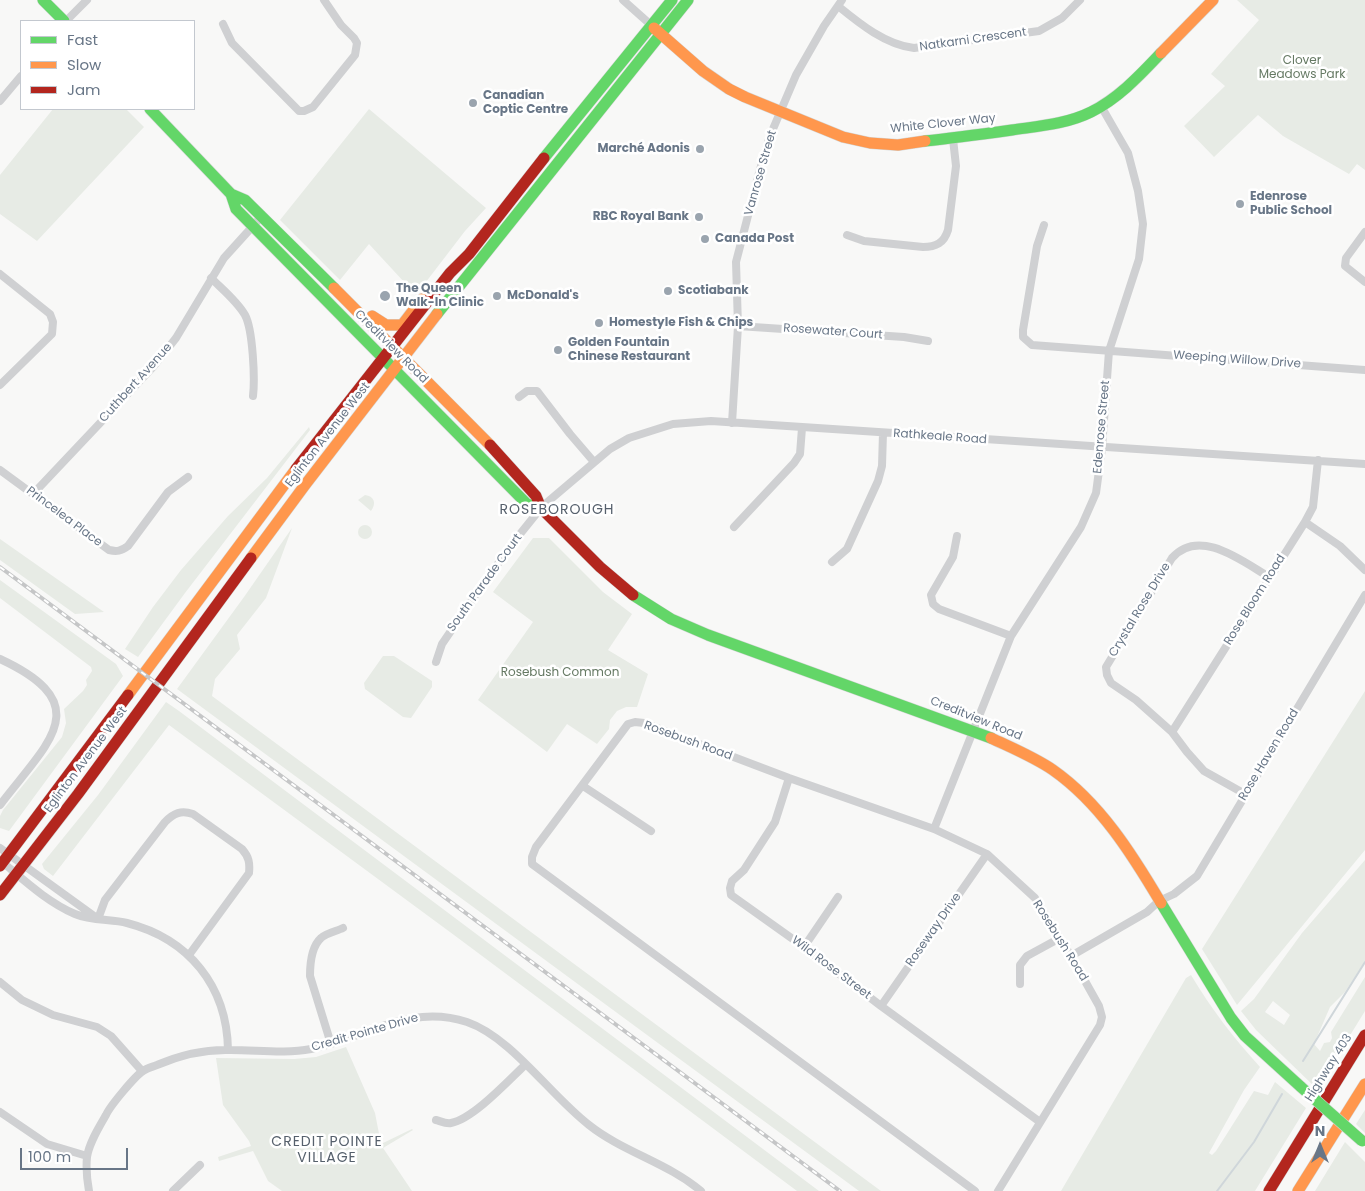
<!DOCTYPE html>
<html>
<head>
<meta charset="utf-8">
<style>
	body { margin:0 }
	#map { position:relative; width:1365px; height:1191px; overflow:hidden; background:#f8f8f7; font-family:Poppins,sans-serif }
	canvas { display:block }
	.legend { position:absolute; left:20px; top:20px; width:175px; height:90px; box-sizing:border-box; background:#fff; border:1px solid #c3c8cf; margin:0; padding:6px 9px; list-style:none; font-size:15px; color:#687687 }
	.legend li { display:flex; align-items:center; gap:10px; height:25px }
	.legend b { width:25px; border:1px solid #c3c8cf }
	.north { position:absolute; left:1295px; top:1121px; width:50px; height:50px; -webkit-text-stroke:4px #fff; paint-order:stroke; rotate:0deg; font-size:14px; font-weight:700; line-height:20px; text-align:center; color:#687687 }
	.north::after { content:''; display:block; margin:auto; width:18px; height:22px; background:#687687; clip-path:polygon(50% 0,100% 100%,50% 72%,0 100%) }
	.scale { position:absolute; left:20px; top:1148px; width:108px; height:22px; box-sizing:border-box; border:2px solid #687687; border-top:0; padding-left:6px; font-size:15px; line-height:18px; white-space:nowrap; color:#687687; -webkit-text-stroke:4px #fff; paint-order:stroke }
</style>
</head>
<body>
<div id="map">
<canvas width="1365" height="1191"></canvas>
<ul class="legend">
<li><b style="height:6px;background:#63d668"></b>Fast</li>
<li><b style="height:6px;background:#ff974d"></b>Slow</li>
<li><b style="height:6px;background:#b3261e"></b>Jam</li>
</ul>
<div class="north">N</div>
<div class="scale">100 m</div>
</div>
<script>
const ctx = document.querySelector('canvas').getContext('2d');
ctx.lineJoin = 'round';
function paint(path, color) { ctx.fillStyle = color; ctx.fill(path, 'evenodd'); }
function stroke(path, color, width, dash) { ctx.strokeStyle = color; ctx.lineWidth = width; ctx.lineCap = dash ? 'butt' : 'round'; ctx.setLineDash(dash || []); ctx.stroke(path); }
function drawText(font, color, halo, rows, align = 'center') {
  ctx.font = font + ' Poppins,sans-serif'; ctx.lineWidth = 5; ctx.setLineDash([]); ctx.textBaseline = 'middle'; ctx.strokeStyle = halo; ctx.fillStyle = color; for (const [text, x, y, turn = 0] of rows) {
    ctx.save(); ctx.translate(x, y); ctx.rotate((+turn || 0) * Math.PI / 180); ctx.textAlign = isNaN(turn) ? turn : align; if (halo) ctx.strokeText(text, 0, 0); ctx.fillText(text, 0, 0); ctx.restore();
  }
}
paint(new Path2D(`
	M1237,0H1365V170L1357,164L1349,174L1283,136L1258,115L1214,157L1184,126L1225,86L1211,74L1259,20Z
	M53,109H126L144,127L37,241L0,214V175Z
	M369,109L486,208L465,231L416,295L369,244L340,280L280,220Z
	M309,427L310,430L185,593L138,657L125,649L153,607L181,570L228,516L267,478Z
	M365,495C374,496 377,503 371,511L358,500Z
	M358 532a7 7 0 1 1 14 0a7 7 0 1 1-14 0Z
	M292,528L266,598L237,635L240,649L215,679L212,696L881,1191H859L177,689L244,597Z
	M533,538H549L603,592L632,614L608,650L648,674L637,707H626L617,711L610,720L609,729L597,744L567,724L547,752L478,700L533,622L493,592Z
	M0,539L104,612L75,614L0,560Z
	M0,580L116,664L123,676L9,831L0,828V816L3,810L62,737L66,723L64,709L83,691L87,685L86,680L92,671L91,667L0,598Z
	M383,656H394L432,681V687L411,718L403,717L365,689L364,683Z
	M1365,691V850L1237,1005L1202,949Z
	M166,702L179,711L819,1191H797L454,935L169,725L53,876L44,869L42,864L98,795Z
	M1365,860V961L1345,992L1330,1007L1314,1044L1320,1051L1324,1043L1330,1042L1332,1038L1331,1032L1365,977V1011L1317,1089L1256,1030L1241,1011L1254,999L1302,933ZM1273,1001L1290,1015L1284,1025L1265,1012Z
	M1191,975C1212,1010 1233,1037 1260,1067L1244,1090L1209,1153L1212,1155L1216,1151L1254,1091L1268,1095L1275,1082L1306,1108L1255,1191H1061L1186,978Z
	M346,1047L375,1113L381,1144L412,1129L413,1130L383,1148L412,1191H282L268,1181L253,1151L219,1161L218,1157L251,1146L249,1141L223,1105L216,1058L294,1059L316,1057Z
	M1365,1110V1133L1356,1124Z
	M1345,1142L1365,1162V1191H1315Z`), '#e7ebe5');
stroke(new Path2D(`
	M1303,1061L1365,962
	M1217,1191L1254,1142L1282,1094`), '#cfd6da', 2);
const fast = new Path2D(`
	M43,0L64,21
	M150,109L231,194L245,200L334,288
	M925,141C954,138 983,134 1012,130C1039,126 1067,124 1091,112C1119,98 1140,75 1161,53
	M544,158L672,0
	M231,194L236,209L527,504L541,508
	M437,314L688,0
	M633,595L671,619L708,635L991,738
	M1161,903L1231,1018L1245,1036L1301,1087`);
const slow = new Path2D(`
	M654,28L703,71L729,89L745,97L843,137L870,143L898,145L925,141
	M1161,53L1213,0
	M334,288L490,445
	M372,316L386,325H402L422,299H429
	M251,558L305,485L437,314
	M128,695L296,469
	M991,738C1012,748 1034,757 1053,770C1100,803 1132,854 1161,903
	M1298,1191L1365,1084`);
const jam = new Path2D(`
	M490,445L536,496L541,508L600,567L633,595
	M296,469L450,273L469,254L544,158
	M0,866L128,695
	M0,895L78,794L251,558
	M1269,1191L1365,1035`);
stroke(fast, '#d4d6d6', 12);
stroke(slow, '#d4d6d6', 12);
stroke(jam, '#d4d6d6', 12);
stroke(new Path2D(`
	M623,0L651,25
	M838,6C860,24 886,45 914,48L1039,31L1062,18L1080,0
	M66,21L87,0
	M223,24L232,43L299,111H304L313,107L355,55L357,43L354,38L341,25L324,0
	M0,101L21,76
	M1044,225L1037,246L1023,330V337L1032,345L1365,370
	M1365,232L1346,258L1345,266L1365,282
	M847,235L864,241L923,247C936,247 944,243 948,230L956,166L953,139
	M0,274L50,314L53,322L52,334L0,385
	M211,278C222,289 237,301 245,315C253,330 255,379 253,396
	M738,326L904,337L928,341
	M519,397L527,391H537L570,434L594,462
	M732,423L738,326L736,262L759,173L770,136L796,75L824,26L842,0
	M0,470L109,550C117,552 121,551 128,546L168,492L188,477
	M33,494L153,367L176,338L224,258L262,216
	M1305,522L1340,546L1365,570
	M734,527L794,463L800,454L802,428
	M957,536L953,557L931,595L933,604L939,609L1011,636
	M832,562L847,549L878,481L882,466L883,433
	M0,659C99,705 47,743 0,805
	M436,662L442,644L481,587L516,539L541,508L551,499L610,449L629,438L673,424L711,421L1365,464
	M1172,732L1305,522L1313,507L1318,460
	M789,778L775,822L744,870L732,881L730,888L731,895L804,947L881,1006L1040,1122
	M583,786L651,831
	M1245,794L1204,771L1187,752L1172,732L1136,700L1111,683L1107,675L1106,667L1172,558C1199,527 1242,561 1269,577
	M934,829L1011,636L1081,527L1096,493L1102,448L1109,351L1139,259L1143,224L1138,191L1128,153L1101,106
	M0,848L94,916
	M1,861C24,880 47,902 75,914C91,921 111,919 127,923C189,939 227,986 228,1050
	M98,919L105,900L165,822C174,813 181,810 193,814L242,849C249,857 250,863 249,873L189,955
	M804,947L838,897
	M1071,956L1147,912L1159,901L1174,894L1197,876L1365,595
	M0,982L22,1000L53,1015L97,1027L111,1036L142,1071
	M1020,984V965L1027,956L1060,938
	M881,1006L987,854
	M331,1044L310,976C310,964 311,947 321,938C326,933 337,931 343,928
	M0,1112L47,1144L87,1156
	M436,1120C440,1121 446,1124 451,1123C473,1119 508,1081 525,1065
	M89,1191C87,1180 86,1167 87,1157C89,1143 99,1127 106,1115C110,1106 135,1076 143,1071C147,1068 152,1067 157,1065C180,1055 205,1049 231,1050C258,1050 285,1054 311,1049C366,1038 409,1003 467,1022C511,1037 551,1096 589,1125C623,1152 668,1163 701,1191
	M173,1191L200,1165
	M975,1191L532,864V857L536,847L628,724L635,722L644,723L789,778L934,829L987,854L1035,898L1071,956L1099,1006L1102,1017L1100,1025L998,1191`), '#cfd0d2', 8);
stroke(fast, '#63d668', 11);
stroke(slow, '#ff974d', 11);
stroke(jam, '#b3261e', 11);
const rail = new Path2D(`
	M0,567L840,1191`);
stroke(rail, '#c5c6c7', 4);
stroke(rail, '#fff', 2, [5.5]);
const fastBridge = new Path2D(`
	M1301,1087L1362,1141`);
stroke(fastBridge, '#d4d6d6', 12, []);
stroke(fastBridge, '#63d668', 11);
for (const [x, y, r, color] of [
	[473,103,5,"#9aa4ae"],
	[700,149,5,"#9aa4ae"],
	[1240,204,5,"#9aa4ae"],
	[699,217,5,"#9aa4ae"],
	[705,239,5,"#9aa4ae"],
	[668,291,5,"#9aa4ae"],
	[385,296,6,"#9aa4ae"],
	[497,296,5,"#9aa4ae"],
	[599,323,5,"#9aa4ae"],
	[558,350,5,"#9aa4ae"]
]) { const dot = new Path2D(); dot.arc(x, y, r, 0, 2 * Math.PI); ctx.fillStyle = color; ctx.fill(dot); stroke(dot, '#fff', 2); }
drawText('12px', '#687687', '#fff', [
	["Natkarni Crescent",973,40,-8],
	["White Clover Way",943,124,-6],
	["Vanrose Street",761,173,-74],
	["Rosewater Court",833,332,4],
	["Creditview Road",391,347,45],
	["Weeping Willow Drive",1237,360,4],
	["Cuthbert Avenue",136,383,-48],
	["Edenrose Street",1102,427,-85],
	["Eglinton Avenue West",328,435,-52],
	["Rathkeale Road",940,437,4],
	["Princelea Place",64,517,37],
	["South Parade Court",485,583,-54],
	["Rose Bloom Road",1255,600,-58],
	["Crystal Rose Drive",1140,610,-59],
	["Creditview Road",976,719,22],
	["Rosebush Road",688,741,20],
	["Rose Haven Road",1269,755,-59],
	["Eglinton Avenue West",86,760,-53],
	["Roseway Drive",934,930,-55],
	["Rosebush Road",1060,941,58],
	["Wild Rose Street",831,968,37],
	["Credit Pointe Drive",365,1033,-16],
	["Highway 403",1329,1068,-58]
]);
drawText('12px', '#657963', '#fff', [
	["Clover",1302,61],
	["Meadows Park",1302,75],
	["Rosebush Common",560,673]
]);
drawText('bold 12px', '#687687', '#fff', [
	["Canadian",483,96],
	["Coptic Centre",483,110],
	["Marché Adonis",690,149,"right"],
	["Edenrose",1250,197],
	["Public School",1250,211],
	["RBC Royal Bank",689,217,"right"],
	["Canada Post",715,239],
	["The Queen",396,289],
	["Walk-In Clinic",396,303],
	["Scotiabank",678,291],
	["McDonald's",507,296],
	["Homestyle Fish & Chips",609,323],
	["Golden Fountain",568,343],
	["Chinese Restaurant",568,357]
], 'left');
ctx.letterSpacing = '1px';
drawText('14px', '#56606c', '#fff', [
	["ROSEBOROUGH",557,510],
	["CREDIT POINTE",327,1142],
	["VILLAGE",327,1158]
]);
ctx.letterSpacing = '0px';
</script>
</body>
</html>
